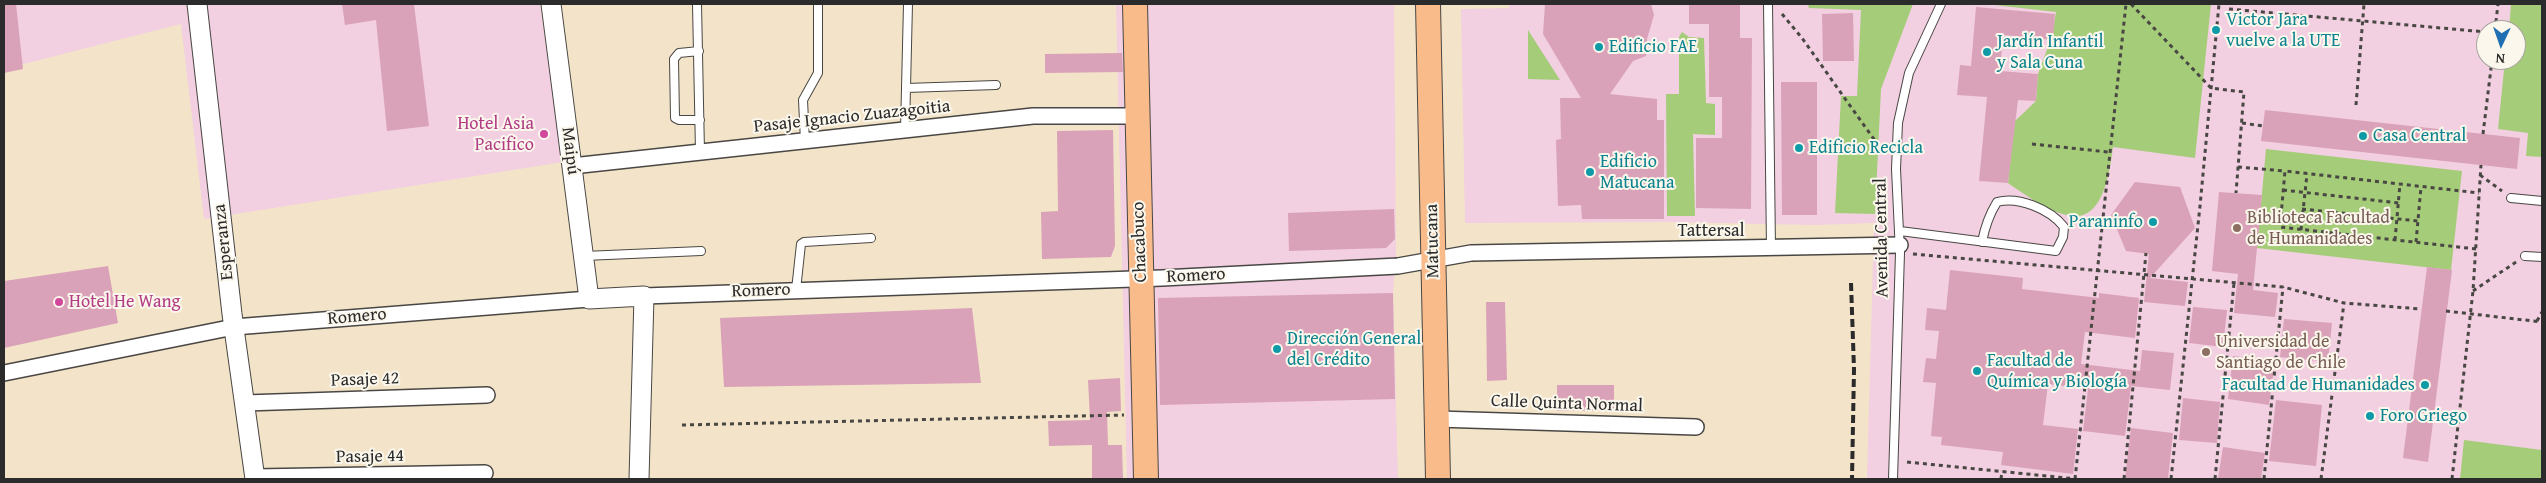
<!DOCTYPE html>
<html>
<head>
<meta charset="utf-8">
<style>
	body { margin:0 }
	#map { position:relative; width:2546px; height:483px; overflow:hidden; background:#f3e4c9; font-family:"Gentium Book Plus",serif }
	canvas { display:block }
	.frame { position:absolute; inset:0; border:5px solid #2b2b2b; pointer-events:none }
	.north { position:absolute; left:2476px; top:20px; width:50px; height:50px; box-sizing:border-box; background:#fbf7ec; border:1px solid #a8a59f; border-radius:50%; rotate:183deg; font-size:14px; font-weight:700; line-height:20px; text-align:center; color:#2b2b2b }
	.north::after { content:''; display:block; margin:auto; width:18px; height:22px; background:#1f6fb2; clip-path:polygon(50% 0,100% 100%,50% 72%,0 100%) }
</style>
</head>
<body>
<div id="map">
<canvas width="2546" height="483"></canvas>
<div class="frame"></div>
<div class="north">N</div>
</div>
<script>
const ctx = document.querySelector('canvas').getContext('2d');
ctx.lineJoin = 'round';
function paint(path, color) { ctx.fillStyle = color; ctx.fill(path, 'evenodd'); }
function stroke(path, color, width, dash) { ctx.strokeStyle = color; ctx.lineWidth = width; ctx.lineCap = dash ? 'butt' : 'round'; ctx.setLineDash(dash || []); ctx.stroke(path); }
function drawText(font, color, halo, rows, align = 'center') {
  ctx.font = font + ' "Gentium Book Plus",serif'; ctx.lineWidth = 4; ctx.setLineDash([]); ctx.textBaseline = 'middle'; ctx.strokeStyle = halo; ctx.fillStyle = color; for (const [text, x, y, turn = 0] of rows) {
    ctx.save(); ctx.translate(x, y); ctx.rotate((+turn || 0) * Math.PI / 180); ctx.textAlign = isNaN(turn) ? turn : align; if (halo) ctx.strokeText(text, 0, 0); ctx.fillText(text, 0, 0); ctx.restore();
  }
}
paint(new Path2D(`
	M4,4H540L563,162L204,219L181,24L4,69Z
	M1116,4H1394L1396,257L1393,293L1398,479H1127Z
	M1509,4H2542V479H1867L1874,223L1815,225L1665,222L1465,223L1461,9L1509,8ZM2486,30H2516V60H2486Z`), '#f2cfe1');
paint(new Path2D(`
	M1808,4H1913L1881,89L1875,214L1835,213L1841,96H1857L1861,10L1809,8Z
	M1986,4H2211L2195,158L2113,147C2102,237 2072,228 2008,183L2015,121L2036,101L2038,74L2052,36L2056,12Z
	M2511,4H2542V157L2526,156L2528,133L2498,129L2505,60H2516V30H2509Z
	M1528,30L1560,80L1528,79Z
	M1682,32L1689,37L1704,38L1706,103L1715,104V135L1693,134L1695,216H1667L1666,94H1679V37Z
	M2266,149L2462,171L2451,270L2257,248Z
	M2464,440L2542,450V479H2460Z`), '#a5cd79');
paint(new Path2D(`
	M4,4H16L23,69L4,73Z
	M342,4H414L429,126L387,131L376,20L345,25Z
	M1545,4H1651L1654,15L1647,39L1646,56L1633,61L1610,94L1657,99V120H1664V219H1582L1581,205L1558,206L1556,140L1561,139L1560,98H1581L1543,34Z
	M1689,4H1740V38H1752L1751,209L1696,208V138H1722V97H1709V24H1689Z
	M1976,7L2055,14L2053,40L2003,35L2000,71L2038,74L2036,101L2018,100L2008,183L1979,181L1987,97L1957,95L1960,65L1971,66Z
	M1853,13L1854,61H1823L1822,14Z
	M1122,53L1123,72L1045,73V54Z
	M1781,82H1817V215H1782Z
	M2265,110L2520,138L2517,169L2261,141Z
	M1113,130L1115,246L1111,257L1042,259L1041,212L1058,211L1057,131Z
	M2135,182L2180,187L2195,228L2150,278L2188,282L2185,306L2144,302L2149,254L2126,251L2111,215Z
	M2219,192L2262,195L2253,290L2278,293L2275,317L2234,313L2238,274L2212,271Z
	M1394,209L1395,239L1386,248L1289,251L1288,213Z
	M108,266L118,323L4,348V281Z
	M2427,267L2452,270L2428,462L2403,458Z
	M1950,270L2023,278L2022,289L2099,298V293L2139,298L2135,338L2085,332L2081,364L2140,371L2142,350L2174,353L2170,390L2131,386L2125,436L2083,431L2088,389L2048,384L2043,425L2078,429L2073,474L2001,465L2003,452L1941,445L1942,437L1931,436L1936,383L1923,382L1926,358L1936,359L1939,331L1925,330L1927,308L1946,310Z
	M1393,293L1395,399L1160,405L1158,298Z
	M1486,302H1505L1507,380L1487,381Z
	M2193,307L2227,310L2223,347L2189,343Z
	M972,308L981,383L724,387L720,318Z
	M2284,319L2332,323L2328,362L2280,357Z
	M2233,356L2275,361L2269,405L2228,399Z
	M1120,378L1121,411L1107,412L1108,445H1122L1123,479H1092V445L1049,446L1048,421L1090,420L1088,380Z
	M1557,385H1614V410L1557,411Z
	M2183,398L2220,402L2217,443L2179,440Z
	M2276,400L2322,405L2316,466L2269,461Z
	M2131,428L2173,433L2168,479H2125Z
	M2223,447L2265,453L2261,479H2218Z`), '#daa2b8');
const service = new Path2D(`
	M697,4L700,152
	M1768,4L1771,249
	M699,51L679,53L674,59L675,118L679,120H700
	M906,88L996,85
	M905,130L908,4
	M805,141L803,100L818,73V4
	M2511,198L2542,201
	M1900,231L2056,251L2063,237L2064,227C2050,209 2018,196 1997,202C1989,215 1985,226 1982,242
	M584,256L701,251
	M2525,256L2542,257
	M796,290L801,244L804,242L871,238
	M1893,479L1900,253L1896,169L1898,123L1909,73L1941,4`);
const minor = new Path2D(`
	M572,166L1033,116H1136
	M644,296L1162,278L1398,266L1471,253L1900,245
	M4,373L234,327L589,299
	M245,403L487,395
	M1437,419L1696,427
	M255,477L485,473`);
const tertiary = new Path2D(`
	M197,4L232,314L255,479
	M551,4L589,299L644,296L639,479`);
const primary = new Path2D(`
	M1135,4L1146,479
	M1428,4L1438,479`);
stroke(service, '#494743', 10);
stroke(minor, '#494743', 18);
stroke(tertiary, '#494743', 21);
stroke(primary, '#494743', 26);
stroke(new Path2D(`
	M2131,4L2211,88L2244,92L2236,193
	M2229,9L2486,32
	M1782,14L1802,38L1883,152
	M2495,30L2498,4
	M2356,105L2364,4
	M2242,123L2263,126
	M2483,134L2492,60
	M2032,144L2108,152
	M2238,167L2285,171
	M2480,175L2502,191
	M2283,190L2399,203
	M2302,209L2418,221
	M2301,230L2307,174
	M2395,240L2400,184
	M2416,242L2421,187
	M2476,249L2280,227L2285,171L2479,193
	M1913,254L2283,287L2344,303L2421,309
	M2473,291L2516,262
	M2446,311L2542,322
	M2537,321L2542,312
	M682,425L1124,415
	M1907,462L2077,479
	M2001,479L2002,471
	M2075,479L2126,4
	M2124,479L2146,253
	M2171,479L2200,206L2219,4
	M2215,479L2234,283
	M2264,479L2283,287
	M2321,479L2344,303
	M2452,479L2473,291L2481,165`), '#494743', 3, [4, 4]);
stroke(service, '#fff', 8);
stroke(minor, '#fff', 15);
stroke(tertiary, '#fff', 19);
stroke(primary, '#fabb8b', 24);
stroke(new Path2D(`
	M1851,283L1854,369L1852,479`), '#2b2b2b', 4, [8, 4]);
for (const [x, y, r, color] of [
	[2216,30,5,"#0f9aa8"],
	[1599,47,5,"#0f9aa8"],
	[1987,52,5,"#0f9aa8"],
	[544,134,5,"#d1479c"],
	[2363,136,5,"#0f9aa8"],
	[1799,148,5,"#0f9aa8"],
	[1590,172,5,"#0f9aa8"],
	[2153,222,5,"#0f9aa8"],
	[2237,228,5,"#8d6e63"],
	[59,302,5,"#d1479c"],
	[1277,349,5,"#0f9aa8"],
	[2206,352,5,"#8d6e63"],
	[1977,371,5,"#0f9aa8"],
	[2425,385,5,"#0f9aa8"],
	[2370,416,5,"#0f9aa8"]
]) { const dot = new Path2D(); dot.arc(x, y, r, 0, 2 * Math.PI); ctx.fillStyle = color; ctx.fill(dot); stroke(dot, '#fbf7ec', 2); }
drawText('18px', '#0d838f', '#fbf7ec', [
	["Victor Jara",2226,20],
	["vuelve a la UTE",2226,41],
	["Jardín Infantil",1997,42],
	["y Sala Cuna",1997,63],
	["Edificio FAE",1609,47],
	["Casa Central",2373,136],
	["Edificio Recicla",1809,148],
	["Edificio",1600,162],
	["Matucana",1600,183],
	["Paraninfo",2143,222,"right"],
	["Dirección General",1287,339],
	["del Crédito",1287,360],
	["Facultad de",1987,361],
	["Química y Biología",1987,382],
	["Facultad de Humanidades",2415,385,"right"],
	["Foro Griego",2380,416]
], 'left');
drawText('18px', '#2b2b2b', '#fbf7ec', [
	["Pasaje Ignacio Zuazagoitia",852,117,-6],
	["Maipú",570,151,83],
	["Tattersal",1711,231],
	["Avenida Central",1882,238,-91],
	["Matucana",1433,241,-91],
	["Esperanza",224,242,-96],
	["Chacabuco",1140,242,-92],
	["Romero",1196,276,-3],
	["Romero",761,291,-2],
	["Romero",357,317,-5],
	["Pasaje 42",365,380,-2],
	["Calle Quinta Normal",1567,404,2],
	["Pasaje 44",370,457,-1]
]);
drawText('18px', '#b23c85', '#fbf7ec', [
	["Hotel Asia",534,124],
	["Pacifico",534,145],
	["Hotel He Wang",69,302,"left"]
], 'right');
drawText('18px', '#785e54', '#fbf7ec', [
	["Biblioteca Facultad",2247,218],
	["de Humanidades",2247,239],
	["Universidad de",2216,342],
	["Santiago de Chile",2216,363]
], 'left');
</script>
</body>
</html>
